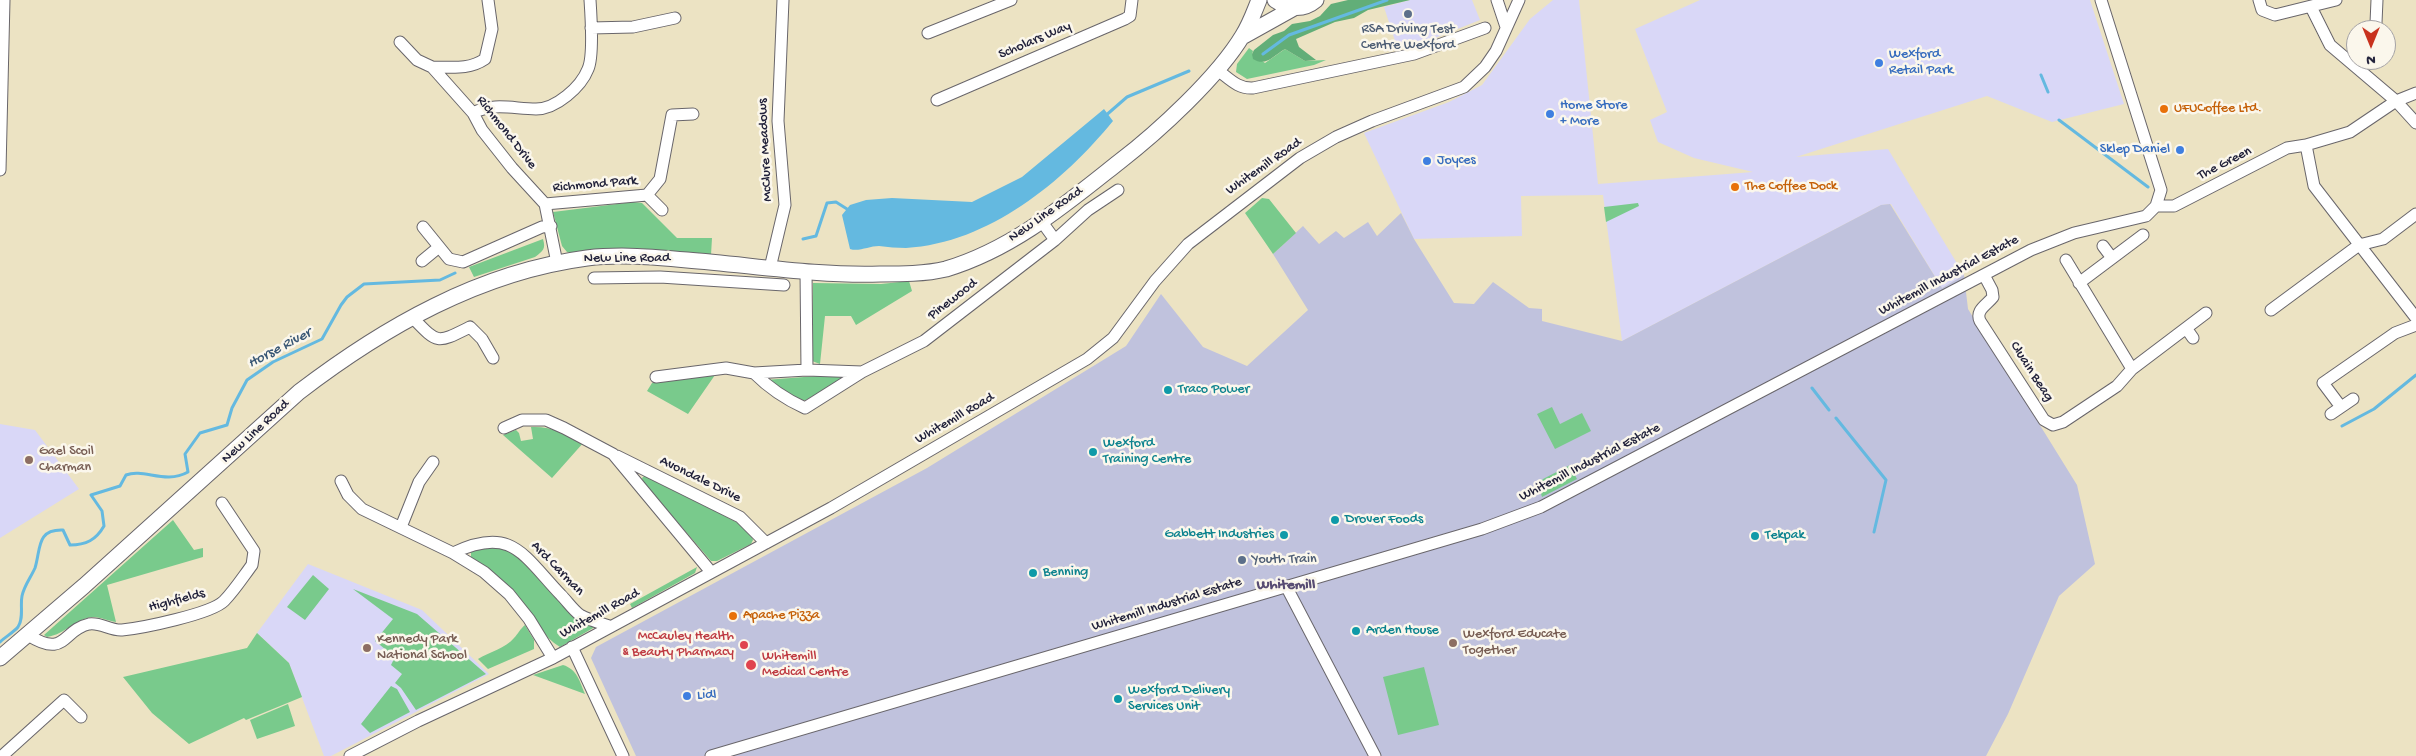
<!DOCTYPE html>
<html>
<head>
<meta charset="utf-8">
<style>
	body { margin:0 }
	#map { position:relative; width:2416px; height:756px; overflow:hidden; background:#ece3c3; font-family:"Gochi Hand",sans-serif }
	canvas { display:block }
	.north { position:absolute; left:2346px; top:20px; width:50px; height:50px; box-sizing:border-box; background:#fbf7ec; border:1px solid #a4a2a5; border-radius:50%; rotate:180deg; font-size:14px; font-weight:700; line-height:20px; text-align:center; color:#22223b }
	.north::after { content:''; display:block; margin:auto; width:18px; height:22px; background:#c8321e; clip-path:polygon(50% 0,100% 100%,50% 72%,0 100%) }
</style>
</head>
<body>
<div id="map">
<canvas width="2416" height="756"></canvas>
<div class="north">N</div>
</div>
<script>
const ctx = document.querySelector('canvas').getContext('2d');
ctx.lineJoin = 'round';
function paint(path, color) { ctx.fillStyle = color; ctx.fill(path, 'evenodd'); }
function stroke(path, color, width, dash) { ctx.strokeStyle = color; ctx.lineWidth = width; ctx.lineCap = dash ? 'butt' : 'round'; ctx.setLineDash(dash || []); ctx.stroke(path); }
function drawText(font, color, halo, rows, align = 'center') {
  ctx.font = font + ' "Gochi Hand",sans-serif'; ctx.lineWidth = 5; ctx.setLineDash([]); ctx.textBaseline = 'middle'; ctx.strokeStyle = halo; ctx.fillStyle = color; for (const [text, x, y, turn = 0] of rows) {
    ctx.save(); ctx.translate(x, y); ctx.rotate((+turn || 0) * Math.PI / 180); ctx.textAlign = isNaN(turn) ? turn : align; if (halo) ctx.strokeText(text, 0, 0); ctx.fillText(text, 0, 0); ctx.restore();
  }
}
paint(new Path2D(`
	M1410,0H1472L1480,20L1425,42L1397,47L1384,7Z
	M1553,0H1579L1598,184L1753,172L1694,158L1658,142L1650,120L1667,112L1635,29L1700,0H2090L2124,104L2052,122L1987,96L1796,157L1888,149L1964,275L1942,288L1891,204L1881,205L1622,341L1603,195L1521,196L1522,236L1414,239L1364,133L1449,102L1482,85L1530,19Z
	M0,424L35,430L79,489L0,538Z
	M308,564L422,610L489,674L331,756H324L289,663L257,633Z`), '#d9d7f7');
paint(new Path2D(`
	M1890,204L1942,288L1964,275L1968,309L2077,485L2095,564L2059,596L2008,714L1986,756H636L591,658L596,647L927,468L1126,346L1161,294L1203,347L1247,366L1308,310L1273,254L1303,226L1319,244L1336,231L1344,238L1368,222L1377,236L1401,213L1414,239L1454,303L1474,304L1493,282L1529,308L1542,309V321L1622,341L1881,205Z`), '#c0c2dd');
paint(new Path2D(`
	M1249,48L1253,51L1252,54L1265,63L1285,49L1305,61L1326,60L1314,65L1247,79L1236,72L1237,64Z
	M1262,198L1269,199L1296,233L1273,254L1245,213Z
	M633,202L642,203L677,238H712L711,255L634,248L573,253L567,252L562,246L553,212Z
	M1638,203L1639,206L1606,222L1604,207Z
	M543,239C546,249 543,251 535,257L474,277L469,267Z
	M909,281L912,291L856,325L851,316H825L820,364L812,361L813,283L881,284Z
	M843,374L846,377L806,400H796L765,380Z
	M715,375L688,414L647,391L652,383Z
	M1552,407L1560,424L1582,413L1591,431L1555,449L1537,414Z
	M531,427C551,426 567,434 584,442L552,478L503,435L516,430L519,433L521,441L533,439Z
	M1570,465L1577,479L1542,497L1539,487L1543,479Z
	M645,475L742,525L751,533L753,540L751,544L717,561H711L643,482L642,478Z
	M173,520L194,550L203,548V557L107,585L116,622C108,621 101,617 93,617C76,618 66,634 47,637L44,635Z
	M483,546L506,549L518,557L575,618L595,627L560,647C543,637 537,621 525,606C511,586 490,572 471,557V551Z
	M697,567L695,573L632,608L630,604Z
	M313,575L329,589L305,620L287,607Z
	M353,589L417,614L486,674L416,710L401,688L395,683L402,674L391,665L395,657L375,641L393,619Z
	M525,625L534,640V649L488,669L478,659C489,652 506,648 514,638C518,634 520,629 525,625Z
	M257,633L289,663L302,697L246,720L244,718L189,744L152,713L123,677L247,648Z
	M563,665C577,669 580,682 585,694L533,675Z
	M1424,667L1439,725L1398,735L1383,677Z
	M391,686L397,689L410,712L370,733L361,724Z
	M288,704L295,726L257,739L250,720Z`), '#79ca8c');
paint(new Path2D(`
	M1348,0H1410L1368,10L1354,18L1335,22L1296,39L1299,47L1316,60L1305,61L1285,49C1273,56 1266,67 1253,59L1252,54L1254,50L1273,35L1284,31L1292,24L1310,21L1320,16L1331,4Z`), '#62ae78');
paint(new Path2D(`
	M1104,109L1113,121C1063,182 989,243 906,248C897,248 888,247 879,246C869,246 859,252 850,249L842,215L850,205L866,200L892,198L972,202L1022,177Z`), '#64b9e0');
stroke(new Path2D(`
	M1263,54L1289,35L1387,0
	M2041,75L2048,92
	M1104,117L1127,97L1189,71
	M2059,120L2148,187
	M803,239L816,236L827,203L836,202L847,209
	M1812,388L1829,410
	M1836,418L1886,480L1874,532
	M2342,426L2374,409L2416,375
	M0,642C5,637 14,632 18,627C24,618 20,606 22,596C24,586 31,577 35,568C41,549 36,529 63,530L70,545C86,545 96,540 104,526L102,511L91,495L120,486L126,475C144,468 165,485 188,472L185,454L200,433L227,425L232,408L247,380L273,362L322,339L341,305L347,297L364,284L440,280L455,273`), '#64b9e0', 3);
const minor = new Path2D(`
	M1497,0L1506,27
	M2259,0L2262,10L2275,15L2336,0
	M2311,7L2330,45L2396,101L2416,93
	M591,28L633,27L675,18
	M2373,30L2376,23L2377,0
	M928,33L1011,0
	M400,42L417,60L432,67L473,113L482,130L512,168L545,204L557,263
	M432,67C452,67 469,70 485,59L492,29L488,0
	M1216,69C1229,78 1237,89 1253,88L1414,54L1485,28
	M937,100L1125,19L1130,16L1132,0
	M473,113C494,102 514,109 536,109C556,109 581,87 588,69C594,56 591,15 590,0
	M2306,145L2314,186L2416,318
	M0,170L4,0
	M647,195L662,210
	M545,204L647,195L660,179L672,115L693,114
	M2156,206H2174L2287,148L2306,145L2350,132L2396,101L2416,123
	M1042,222L1055,240
	M423,227L449,259L463,262L542,227L551,226
	M2103,246L2112,258
	M2066,260L2132,369
	M422,261L439,247
	M770,268L785,205L778,121L783,0
	M806,271L807,370
	M1984,275L1992,290L1993,297C1987,305 1975,310 1980,321L2044,420L2053,425L2063,422L2117,386L2132,369L2206,313
	M594,278L660,277L784,285
	M2079,283L2143,235
	M2271,310L2359,245L2383,239L2416,214
	M412,317C438,344 436,344 470,327L482,339L493,358
	M2186,328L2193,338
	M754,373C770,389 785,399 805,408L862,372
	M656,377L726,368L754,373L807,370L862,372L924,341L1055,240L1088,210L1118,190
	M2341,407L2323,383L2395,333L2416,325
	M2331,414L2353,399
	M504,428L522,420H546L564,428L613,454L711,572
	M617,456L740,517L766,543
	M341,481L348,495L362,509L453,553L484,572L509,594L529,619L553,658
	M401,527L419,482L433,462
	M453,553C512,525 523,555 561,595C567,601 573,610 580,615C589,620 600,623 609,626
	M1286,586L1375,756
	M28,635C66,659 62,630 89,624C100,622 111,631 122,630C142,628 211,614 224,601C234,591 243,577 252,565L254,551L222,503
	M572,647L623,756
	M2,756L64,700L81,717
	M350,756L418,721L553,658L831,508L1087,359L1113,338L1155,281L1188,244L1300,158L1336,137L1372,121L1464,87L1485,67L1496,51L1519,0
	M711,756L1482,529L1541,507L2031,250L2074,233L2146,216L2156,206L2161,190L2101,0`);
const major = new Path2D(`
	M1275,0C1288,9 1303,11 1316,0
	M1242,37L1294,8
	M0,658L84,586L299,392C384,327 480,272 587,258C620,254 654,257 687,260C751,265 816,276 880,274C901,274 925,274 946,269C1013,249 1066,204 1119,162C1158,132 1218,77 1243,35C1250,24 1254,12 1259,0`);
stroke(minor, '#69666b', 13);
stroke(major, '#69666b', 17);
stroke(minor, '#fff', 11);
stroke(major, '#fff', 15);
for (const [x, y, r, color] of [
	[1408,14,5,"#5c6f8a"],
	[1879,63,5,"#3f7fe0"],
	[2164,109,5,"#e8710a"],
	[1550,114,5,"#3f7fe0"],
	[2180,150,5,"#3f7fe0"],
	[1427,161,5,"#3f7fe0"],
	[1735,187,5,"#e8710a"],
	[1168,390,5,"#0f9aa8"],
	[1093,452,5,"#0f9aa8"],
	[29,460,5,"#8d6e63"],
	[1335,520,5,"#0f9aa8"],
	[1284,535,5,"#0f9aa8"],
	[1755,536,5,"#0f9aa8"],
	[1242,560,5,"#5c6f8a"],
	[1033,573,5,"#0f9aa8"],
	[733,616,5,"#e8710a"],
	[1356,631,5,"#0f9aa8"],
	[1453,643,5,"#8d6e63"],
	[744,645,5,"#e0444e"],
	[367,648,5,"#8d6e63"],
	[751,665,6,"#e0444e"],
	[687,696,5,"#3f7fe0"],
	[1118,699,5,"#0f9aa8"]
]) { const dot = new Path2D(); dot.arc(x, y, r, 0, 2 * Math.PI); ctx.fillStyle = color; ctx.fill(dot); stroke(dot, '#fbf7ec', 2); }
drawText('14px', '#4e5e75', '#fbf7ec', [
	["RSA Driving Test",1408,30],
	["Centre Wexford",1408,46],
	["Youth Train",1252,560,"left"]
]);
drawText('14px', '#22223b', '#fbf7ec', [
	["Scholars Way",1035,41,-23],
	["Richmond Drive",506,133,52],
	["McClure Meadows",766,150,-93],
	["The Green",2225,164,-27],
	["Whitemill Road",1264,167,-35],
	["Richmond Park",595,185,-5],
	["New Line Road",1046,215,-35],
	["New Line Road",627,259],
	["Whitemill Industrial Estate",1949,276,-28],
	["Pinewood",953,300,-38],
	["Cluain Beag",2031,372,57],
	["Whitemill Road",955,419,-30],
	["New Line Road",256,432,-43],
	["Whitemill Industrial Estate",1590,463,-27],
	["Avondale Drive",700,480,26],
	["Ard Carman",557,569,46],
	["Highfields",177,601,-15],
	["Whitemill Industrial Estate",1167,605,-17],
	["Whitemill Road",600,614,-29]
]);
drawText('14px', '#366cbe', '#fbf7ec', [
	["Wexford",1889,55],
	["Retail Park",1889,71],
	["Home Store",1560,106],
	["+ More",1560,122],
	["Sklep Daniel",2170,150,"right"],
	["Joyces",1437,161],
	["Lidl",697,696]
], 'left');
drawText('14px', '#c56008', '#fbf7ec', [
	["UFUCoffee Ltd.",2174,109],
	["The Coffee Dock",1745,187],
	["Apache Pizza",743,616]
], 'left');
drawText('14px', '#0d838f', '#fbf7ec', [
	["Traco Power",1178,390],
	["Wexford",1103,444],
	["Training Centre",1103,460],
	["Drover Foods",1345,520],
	["Gabbett Industries",1274,535,"right"],
	["Tekpak",1765,536],
	["Benning",1043,573],
	["Arden House",1366,631],
	["Wexford Delivery",1128,691],
	["Services Unit",1128,707]
], 'left');
drawText('14px', '#785e54', '#fbf7ec', [
	["Gael Scoil",39,452],
	["Charman",39,468],
	["Wexford Educate",1463,635],
	["Together",1463,651],
	["Kennedy Park",377,640],
	["National School",377,656]
], 'left');
drawText('14px', '#be3a42', '#fbf7ec', [
	["McCauley Health",734,637],
	["& Beauty Pharmacy",734,653],
	["Whitemill",762,657,"left"],
	["Medical Centre",762,673,"left"]
], 'right');
drawText('italic 15px', '#395775', '#fbf7ec', [
	["Horse River",280,349,-28]
]);
drawText('bold 15px', '#584c73', '#fbf7ec', [
	["Whitemill",1286,586]
]);
</script>
</body>
</html>
